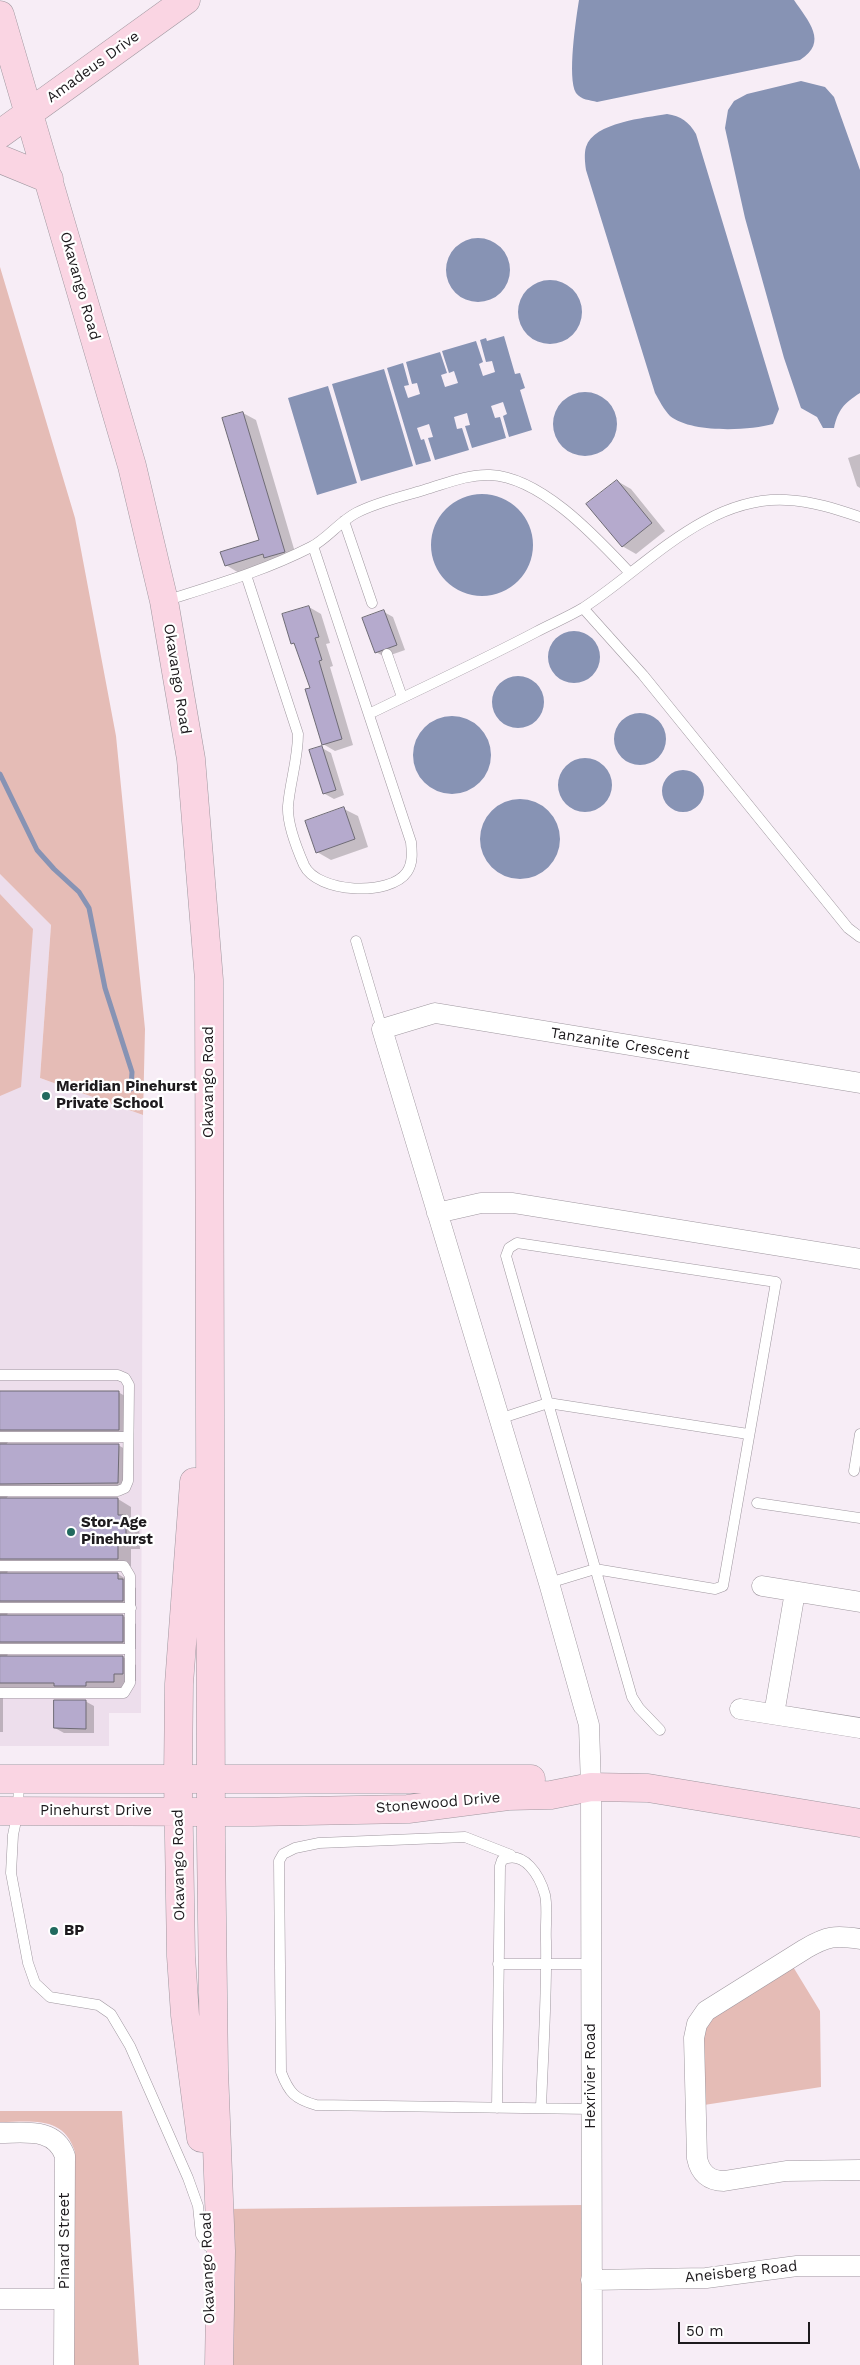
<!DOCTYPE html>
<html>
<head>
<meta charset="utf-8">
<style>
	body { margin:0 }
	#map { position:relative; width:860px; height:2365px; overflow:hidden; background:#f7edf6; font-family:"Work Sans",sans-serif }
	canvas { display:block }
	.scale { position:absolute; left:678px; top:2322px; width:132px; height:22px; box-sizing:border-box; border:2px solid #1d1a1d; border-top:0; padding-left:6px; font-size:15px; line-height:18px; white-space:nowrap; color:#1d1a1d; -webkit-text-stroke:4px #fff; paint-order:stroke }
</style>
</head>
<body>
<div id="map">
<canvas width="860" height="2365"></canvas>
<div class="scale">50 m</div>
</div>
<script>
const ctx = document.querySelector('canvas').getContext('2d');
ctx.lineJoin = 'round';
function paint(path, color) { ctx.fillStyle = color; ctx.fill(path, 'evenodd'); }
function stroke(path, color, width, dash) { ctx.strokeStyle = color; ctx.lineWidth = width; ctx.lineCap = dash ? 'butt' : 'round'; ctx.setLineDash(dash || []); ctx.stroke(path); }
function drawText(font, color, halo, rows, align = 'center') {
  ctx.font = font + ' "Work Sans",sans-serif'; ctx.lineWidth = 4.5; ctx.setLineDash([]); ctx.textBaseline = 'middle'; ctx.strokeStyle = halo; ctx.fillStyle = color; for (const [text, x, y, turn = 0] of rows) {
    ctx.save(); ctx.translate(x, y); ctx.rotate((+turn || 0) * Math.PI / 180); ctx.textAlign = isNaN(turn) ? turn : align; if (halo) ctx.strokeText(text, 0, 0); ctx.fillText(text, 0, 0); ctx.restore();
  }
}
paint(new Path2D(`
	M0,874L51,925L40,1078L143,1115L141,1713H109V1746H0Z`), '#eddeec');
paint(new Path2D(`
	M0,267L75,518L116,736L145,1029L143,1115L40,1078L51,925L0,874Z
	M0,894L33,929L21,1087L0,1096Z
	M792,1965L820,2011L821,2087L704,2105L702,2032L707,2020Z
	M0,2111H122L139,2365H74L75,2152C64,2115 31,2122 0,2122Z
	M583,2205V2365H226L225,2209Z`), '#e5bcb6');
paint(new Path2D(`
	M579,0H794C808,21 829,42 800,60L597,102C590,100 581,100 576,93C567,78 576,19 579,0Z
	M801,81L825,87L834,97L860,170V393C844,403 838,410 834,428H823L817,417L801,408L784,358L745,218L725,128L728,110L734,101L747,94Z
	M667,114C681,116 689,122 696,134L779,409L773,424C748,431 691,433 670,416C664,410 659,400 655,393L586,170C585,163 584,153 586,147C594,122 645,118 667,114Z
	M446 270a32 32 0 1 1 64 0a32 32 0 1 1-64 0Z
	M518 312a32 32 0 1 1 64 0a32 32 0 1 1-64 0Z
	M504,336L515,374L520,373L525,388L520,390L532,430L509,437L503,416L507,414L503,402L491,406L495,418L500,417L506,438L472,448L465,426L470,425L467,413L454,417L457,429L462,428L469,450L435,460L428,438L433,437L429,424L417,428L421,440L424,439L431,461L416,465L387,368L403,363L409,385L404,386L408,398L420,394L417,383L412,384L406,362L440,352L447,373L441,375L445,387L458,383L454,371L449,373L442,351L476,341L483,362L479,364L483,376L495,372L492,361L486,362L480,340L486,338L487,341Z
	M384,369L413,466L361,481L332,384Z
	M328,386L357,483L317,495L288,398Z
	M553 424a32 32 0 1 1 64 0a32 32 0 1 1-64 0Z
	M431 545a51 51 0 1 1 102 0a51 51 0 1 1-102 0Z
	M548 657a26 26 0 1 1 52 0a26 26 0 1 1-52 0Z
	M492 702a26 26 0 1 1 52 0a26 26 0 1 1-52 0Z
	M614 739a26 26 0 1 1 52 0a26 26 0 1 1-52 0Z
	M413 755a39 39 0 1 1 78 0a39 39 0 1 1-78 0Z
	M558 785a27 27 0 1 1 54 0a27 27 0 1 1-54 0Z
	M662 791a21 21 0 1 1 42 0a21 21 0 1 1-42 0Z
	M480 839a40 40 0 1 1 80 0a40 40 0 1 1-80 0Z`), '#8793b4');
paint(new Path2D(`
	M243,413L256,420L297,559L239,573L226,565L261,541Z
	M860,454V488L857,486L848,458Z
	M617,481L631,489L665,531L636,554L622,546Z
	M309,607L321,614L330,643L326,644L333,666L330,667L353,745L335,751L323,744L311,689L296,646L292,643Z
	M384,612L393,617L405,650L385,657L376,652Z
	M322,748L331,753L344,795L334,799L325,794L311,751Z
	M344,809L358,816L368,847L331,860L317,852Z
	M0,1392H118L132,1400V1437L10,1439L6,1445H118L132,1453L130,1491H14L10,1493L6,1499H118L131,1507V1520L139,1524L140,1549H131V1566H14L8,1570L7,1574H118L131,1582V1585L136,1588V1608H14L8,1612L7,1616H123L136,1624V1649H14L8,1653L7,1657H123L136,1665V1681H127V1690H3V1732H0Z
	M85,1701L94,1706V1733H64L55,1728Z`), '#0003');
stroke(new Path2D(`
	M0,774L37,850L54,869L79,892L89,908L105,988L132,1072L131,1089`), '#8793b4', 5);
const building = new Path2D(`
	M243,412L285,552L264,558L263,554L225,566L220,552L259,540L222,418Z
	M617,480L652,523L622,547L586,504Z
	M309,606L319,637L315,638L322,660L319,661L342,739L322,745L305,689L310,688L294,643L291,644L282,614Z
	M384,610L397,645L375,653L362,618Z
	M322,746L336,790L323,794L309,750Z
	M344,807L355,839L316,853L305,821Z
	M0,1391H119V1430H0Z
	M0,1444H119L118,1483L0,1484Z
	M0,1498H118V1515H126V1542H118V1559H0Z
	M0,1573H118V1579H123V1601H0Z
	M0,1615H123V1642H0Z
	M0,1656H123V1674H114V1682H86V1686H54V1683H0Z
	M54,1700H86V1729L54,1728Z`);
paint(building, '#b5aacd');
stroke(building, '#6e6b75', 1);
const lane = new Path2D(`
	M344,521L372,603
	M246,575L298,734C298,759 290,782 288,806C287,824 297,849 304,865C317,893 390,897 407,872C413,863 412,852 411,842L313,546
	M165,601C215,585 264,571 311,547C327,539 339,522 356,513C377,502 401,497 424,490C445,484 467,474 490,475C541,477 596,537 629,572
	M583,608L643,675L848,928L860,937
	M387,654L402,697
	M369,714C424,687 481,661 536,632C551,624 568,617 583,608C645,568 706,496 786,500C812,501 836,509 860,517
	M356,941L382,1029
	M0,1375H118L125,1378L129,1385L128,1481L125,1488L118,1491H0
	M499,1419L548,1403L748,1434
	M0,1437H128
	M854,1471L860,1434
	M757,1503L860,1518
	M0,1566H124L130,1576V1683L124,1693H0
	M549,1583L595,1569L715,1589L723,1586L776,1282L517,1243L509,1248L506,1256L632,1697L639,1708L660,1730
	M0,1608H131
	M0,1649H130
	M19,1779L18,1811L13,1835L11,1873L28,1963L35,1983L50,1997L98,2005L111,2014L130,2046L188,2178L198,2206L201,2235L208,2246
	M511,1855L465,1837L319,1843L295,1848L283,1854L279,1861L281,2072C289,2093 295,2099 316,2105L591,2109
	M498,1964H591
	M497,2108L500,1866L502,1860C524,1849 540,1876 545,1895C548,1908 545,1927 546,1941C547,1996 543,2052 541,2108`);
const street = new Path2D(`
	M437,1213L481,1203H513L860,1259
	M762,1586L860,1602
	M740,1709L860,1728
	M774,1714L795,1592
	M860,1939C835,1935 827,1936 805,1949L706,2011L697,2024L694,2038L697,2158C700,2173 709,2181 724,2181L786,2171L860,2170
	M0,2133C25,2133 55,2127 65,2156L64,2365
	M591,2280L706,2278L797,2266H860
	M0,2299H64
	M592,2365L591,1787L589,1725L549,1583L382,1029L435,1013L860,1083`);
const secondary = new Path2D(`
	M0,15L132,466L164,601L191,759L209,980L211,1841L214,2070L221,2251L219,2365
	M0,134L186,0
	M0,159L49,179
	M194,1482L179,1684L178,1778L181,1956L185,2015L201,2138
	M0,1779H531
	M0,1811L253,1812L408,1809L508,1796L551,1795L591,1787L648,1788L860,1823`);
stroke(lane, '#9f979f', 11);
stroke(street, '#9f979f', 21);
stroke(secondary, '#9f979f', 29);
stroke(lane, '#fff', 10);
stroke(street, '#fff', 20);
stroke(secondary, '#fad5e3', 28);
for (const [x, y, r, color] of [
	[46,1096,5,"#21695e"],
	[71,1532,5,"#21695e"],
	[54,1931,5,"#21695e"]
]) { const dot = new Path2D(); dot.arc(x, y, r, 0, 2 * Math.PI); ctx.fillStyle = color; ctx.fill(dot); stroke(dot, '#fff', 2); }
drawText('15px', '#1d1a1d', '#fff', [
	["Amadeus Drive",93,67,-36],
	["Okavango Road",80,286,74],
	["Okavango Road",177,679,81],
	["Tanzanite Crescent",620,1044,9],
	["Okavango Road",209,1082,-90],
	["Stonewood Drive",438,1803,-5],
	["Pinehurst Drive",96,1811],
	["Okavango Road",179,1865,-91],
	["Hexrivier Road",591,2076,-90],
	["Pinard Street",65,2241,-90],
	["Okavango Road",208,2268,-92],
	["Aneisberg Road",741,2272,-6]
]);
drawText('bold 15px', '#1d1a1d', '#fff', [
	["Meridian Pinehurst",56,1087],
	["Private School",56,1104],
	["Stor-Age",81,1523],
	["Pinehurst",81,1540],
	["BP",64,1931]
], 'left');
</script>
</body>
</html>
